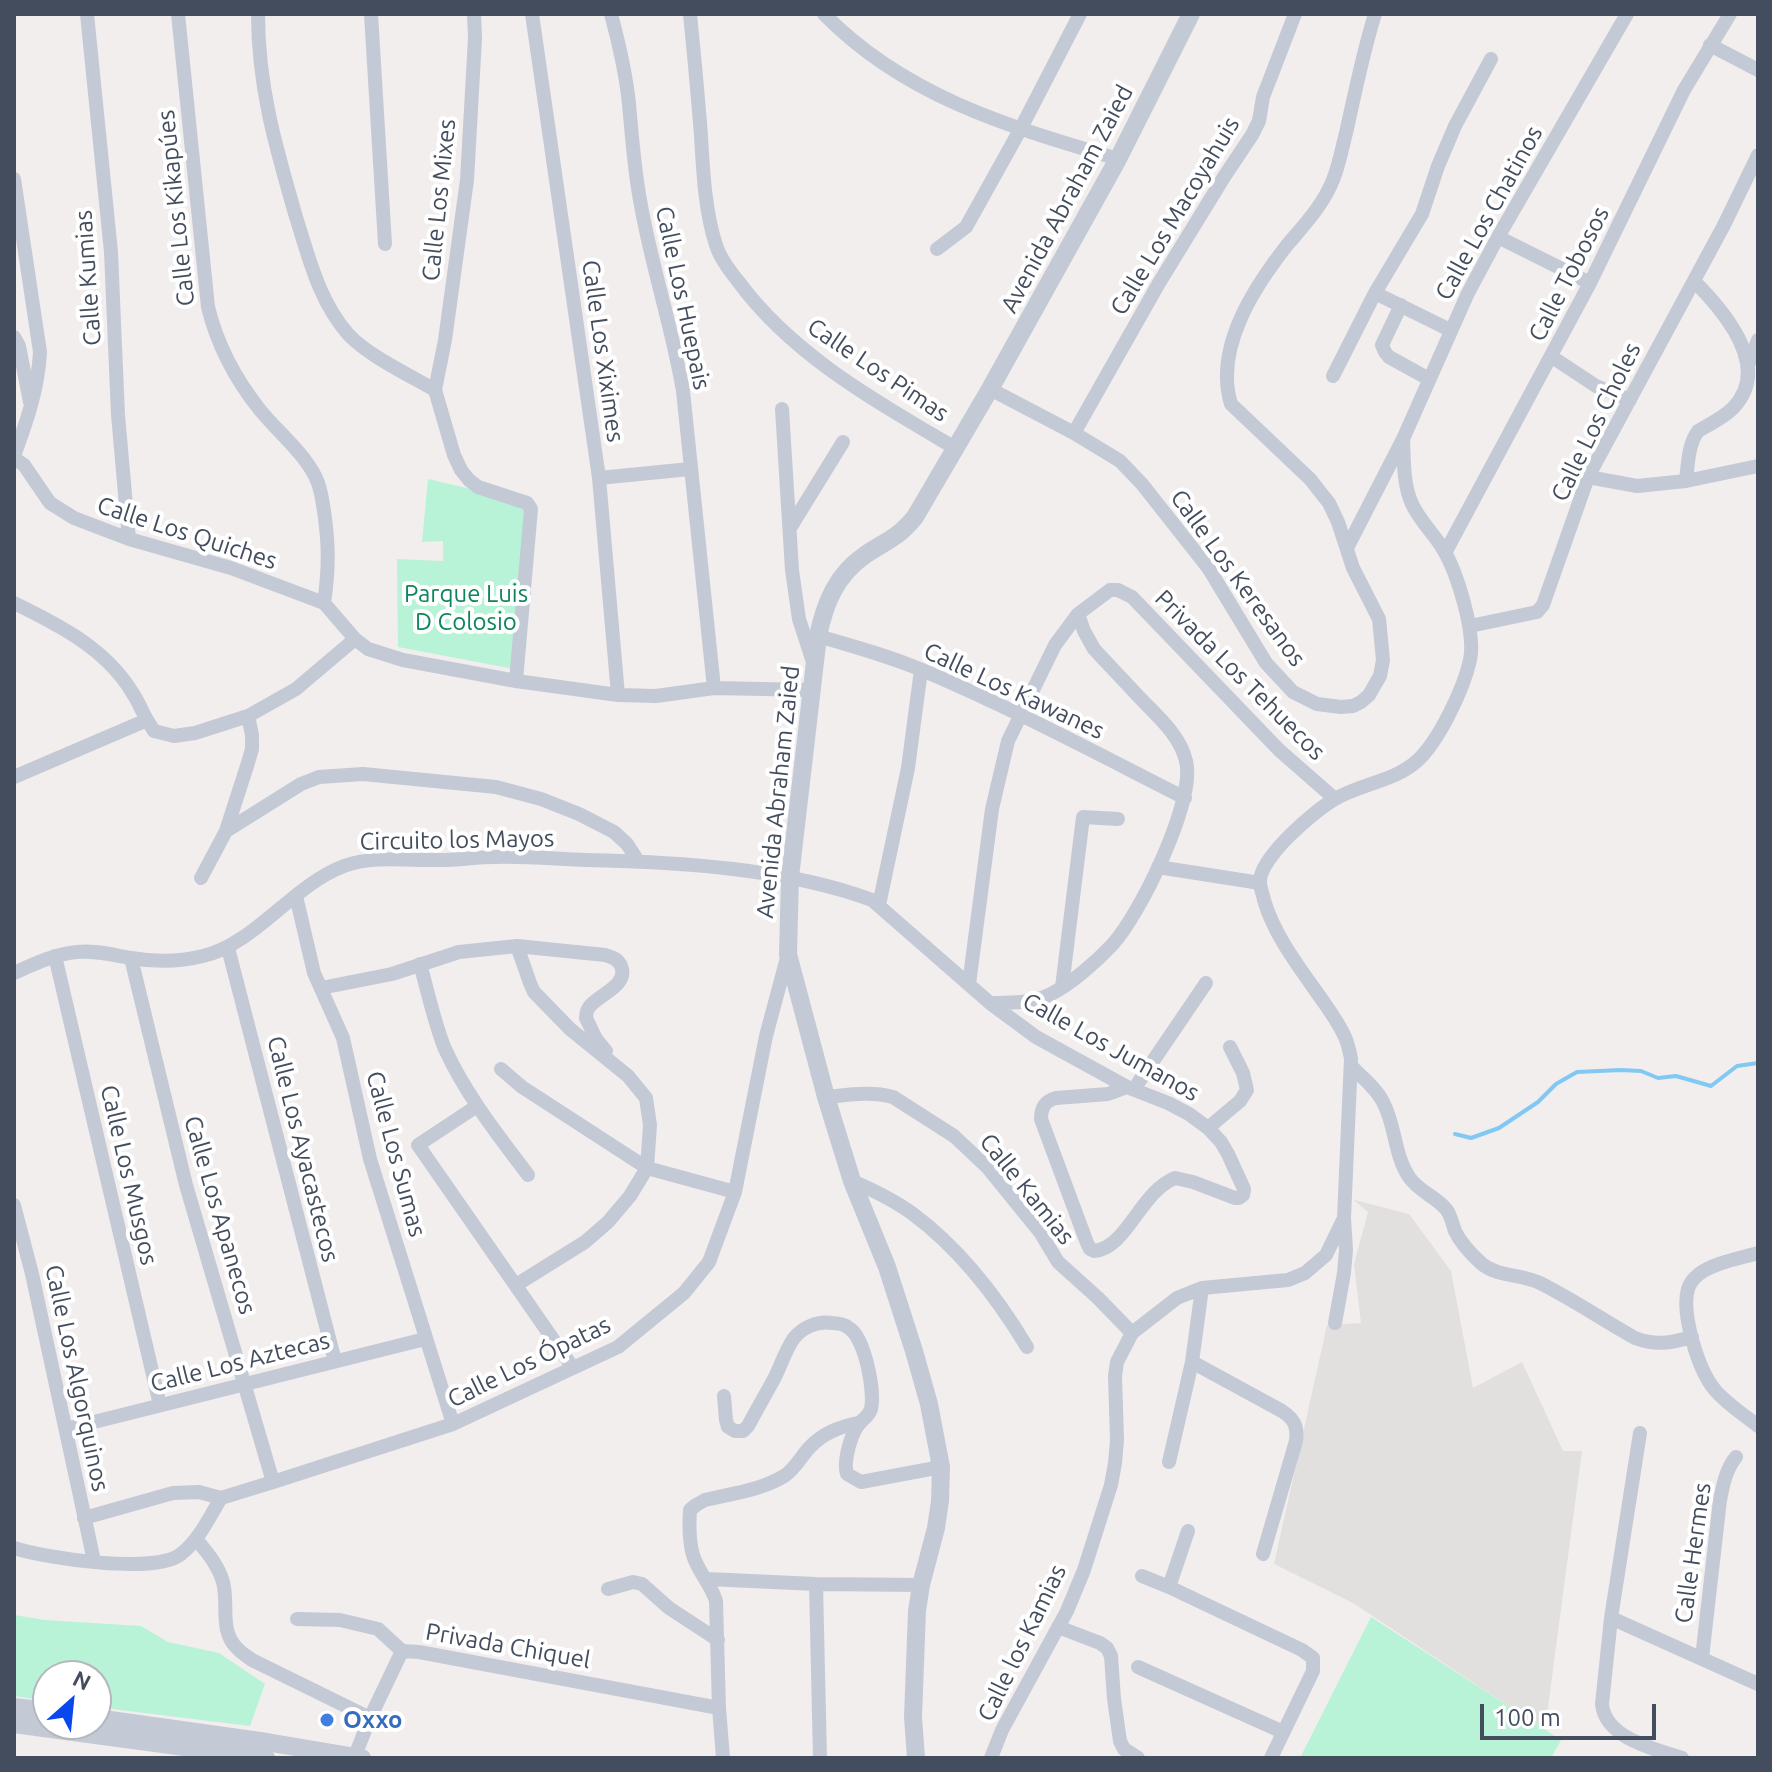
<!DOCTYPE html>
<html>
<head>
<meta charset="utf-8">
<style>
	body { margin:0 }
	#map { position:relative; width:1772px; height:1772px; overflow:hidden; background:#f1eeed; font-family:Ubuntu,sans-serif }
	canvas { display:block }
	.frame { position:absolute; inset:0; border:16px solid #444d5d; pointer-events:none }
	.north { position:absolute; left:32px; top:1660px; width:80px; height:80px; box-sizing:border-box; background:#fff; border:2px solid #b4b8be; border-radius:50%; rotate:27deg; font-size:22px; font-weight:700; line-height:32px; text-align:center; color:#444d5d }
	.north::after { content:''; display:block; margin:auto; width:28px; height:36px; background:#0948ef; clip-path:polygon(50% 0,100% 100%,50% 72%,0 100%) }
	.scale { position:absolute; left:1480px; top:1704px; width:176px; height:36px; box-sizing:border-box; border:4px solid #444d5d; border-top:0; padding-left:10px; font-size:24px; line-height:28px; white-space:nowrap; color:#444d5d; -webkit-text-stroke:6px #fff; paint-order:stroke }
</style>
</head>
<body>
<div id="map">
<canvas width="1772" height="1772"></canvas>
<div class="frame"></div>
<div class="north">N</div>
<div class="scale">100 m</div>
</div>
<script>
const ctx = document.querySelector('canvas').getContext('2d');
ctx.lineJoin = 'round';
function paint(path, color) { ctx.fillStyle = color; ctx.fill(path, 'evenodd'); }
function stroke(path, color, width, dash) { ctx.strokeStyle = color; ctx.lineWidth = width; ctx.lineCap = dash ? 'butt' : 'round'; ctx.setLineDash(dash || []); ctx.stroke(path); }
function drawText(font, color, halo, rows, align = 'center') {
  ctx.font = font + ' Ubuntu,sans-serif'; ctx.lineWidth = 8; ctx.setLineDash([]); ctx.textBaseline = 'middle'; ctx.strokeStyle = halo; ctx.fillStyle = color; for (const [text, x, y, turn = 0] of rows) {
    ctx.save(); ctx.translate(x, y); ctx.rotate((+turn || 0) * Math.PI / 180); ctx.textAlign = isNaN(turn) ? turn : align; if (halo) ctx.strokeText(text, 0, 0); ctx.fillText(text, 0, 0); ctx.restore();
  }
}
paint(new Path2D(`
	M1354,1200L1409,1214L1451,1271L1473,1388L1522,1362L1563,1451H1582L1545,1730L1353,1603L1274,1564L1327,1325L1361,1323L1354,1264L1368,1212Z`), '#e2dfdf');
paint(new Path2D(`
	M428,479L479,491L526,510L514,669L398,647L397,559L443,561V541L422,542Z
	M14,1615L45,1620L141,1626L168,1642L219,1653L265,1684L250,1726L96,1707V1676H48V1701L14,1696Z
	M1371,1617L1561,1740L1551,1758H1300Z`), '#b8f3d8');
stroke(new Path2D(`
	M1455,1134L1471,1138L1499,1128L1538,1102L1556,1084L1577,1072L1621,1070L1641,1071L1658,1078L1676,1076L1711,1086L1737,1066L1758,1063`), '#81c9f4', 4);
stroke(new Path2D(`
	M87,14L111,252L118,415L129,539
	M178,14L208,307C217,344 236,380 260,410C278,432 302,451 315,476C321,487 322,499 324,511C329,545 329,569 324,603
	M258,14C258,87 276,148 296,217C309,258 319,301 348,334C367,355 409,375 435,390
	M371,14L385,244
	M474,14L475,38L467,180L445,340L435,390L454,455L461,470L469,480L478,487L527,503L531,509L516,681
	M532,14L599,478L618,695
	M611,14C619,44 626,73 629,104C632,136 634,168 640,200C651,265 672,326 683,391L714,688
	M690,14C694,55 698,95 701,136C703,170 705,212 716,245C720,258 729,270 738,281C792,355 877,402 955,448
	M824,14C905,97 1011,127 1118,159
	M1710,45L1758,70
	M14,179L40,352C38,389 27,421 14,456
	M1498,237L1590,283
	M937,249L966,227L1020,130L1080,14
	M1375,293L1450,330
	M1401,305L1382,345L1385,352L1389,357L1429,379
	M14,337L19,346L30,402
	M1552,357L1596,386L1630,400
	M1749,363L1758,340
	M1333,376L1375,293L1422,214L1438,166L1455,126L1491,59
	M990,389L1074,433L1120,461L1142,484L1209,569L1266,663L1293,692L1317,704L1341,707L1353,706L1361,702L1369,695L1380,676L1383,660L1379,619L1353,568L1338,522L1329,503L1310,479L1231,404C1214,348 1254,287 1288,244C1305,224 1323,205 1333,180C1339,165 1342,148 1346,133C1355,93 1363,52 1375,14
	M782,409L792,570L799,619L813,662
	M1074,433L1159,283L1224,177L1252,135L1259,121L1263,97L1295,14
	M14,458L24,465L50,503L74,518L129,539L231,568L324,603L355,639L368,649L403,660L516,681L618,695L656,696L714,688L811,690
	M1588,477L1637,486L1686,481L1758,466
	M599,478L690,469
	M1686,481C1688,464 1688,445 1698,431C1710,424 1725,417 1734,407C1772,366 1724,311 1694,281
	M790,528L843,442
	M1347,548L1403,439L1468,293L1498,237L1627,14
	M1445,553L1590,283L1684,90L1730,14
	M14,603C59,625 105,648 132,692C138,701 142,711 147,720
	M1470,626L1537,612L1543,605L1588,477L1724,225L1758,155
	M818,636C853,646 889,656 922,670C1012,708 1098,754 1185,798
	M14,777L147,720L154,731L174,736L195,733L248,716L296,689L355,639
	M226,831L301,784L319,777L363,774L496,787L541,799L579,814L614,832L627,844L638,861
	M1158,867L1260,883
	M201,878L226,831L247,766L252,749V735L248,716
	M296,896L314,973L343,1038L370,1159L453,1424
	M879,905L908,768L921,670
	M228,948L335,1361
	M55,956L160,1405
	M131,958L186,1185L273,1482
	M420,964C428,992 434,1022 445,1049C466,1095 498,1135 528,1175
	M14,973C34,964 55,954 77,952C95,950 113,955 131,958C154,962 179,962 203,956C255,944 293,885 344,866C374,855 410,861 441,860C459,860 477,857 495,857C525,856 556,859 586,860C677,862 786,868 872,900L990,1003L1036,1037L1127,1087L1168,1103L1189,1114L1208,1128L1221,1142L1228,1154L1244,1189L1243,1195L1239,1198H1235L1193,1182L1175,1178C1140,1192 1127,1248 1094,1251L1090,1249L1087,1243L1041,1119C1041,1107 1045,1101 1056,1098L1108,1094L1127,1087
	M969,984L992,809L1008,741L1055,645L1078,614L1110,590H1118L1132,597L1279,750L1335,799
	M1062,987L1083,817L1118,819
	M321,988L392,974L459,952L517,946L605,955C612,957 618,959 621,966C629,985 600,994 590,1006C586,1011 587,1011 586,1018L596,1039L606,1051
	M991,1003C1011,1002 1032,1004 1051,994C1071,984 1097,961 1112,945C1140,915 1196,800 1186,761C1180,735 1158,717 1140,698C1125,682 1109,665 1094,649L1084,631L1078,614
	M1351,1066C1362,1077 1376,1088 1383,1102C1396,1126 1394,1155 1409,1177C1418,1191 1435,1196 1446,1209C1451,1215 1452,1223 1455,1231C1461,1244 1472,1255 1482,1264C1498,1277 1522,1274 1540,1283C1572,1299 1603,1320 1635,1338C1656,1346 1671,1343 1692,1337
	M501,1069L522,1087L647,1168L735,1192
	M1134,1089L1206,983
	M826,1097C848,1095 871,1091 893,1097L954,1136L988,1168L1040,1232L1058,1262L1098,1298L1132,1333
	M477,1106L418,1145L573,1368
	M1208,1128L1240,1101L1247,1090L1243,1073L1230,1047
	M852,1181C873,1190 894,1200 913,1214C960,1249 997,1297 1027,1347
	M14,1205L32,1274L94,1561
	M1758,1253C1741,1258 1713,1263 1699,1274C1694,1278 1690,1282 1688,1289C1681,1313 1698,1370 1715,1390C1727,1404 1744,1415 1758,1426
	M516,1285L585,1242L608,1222L630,1196L647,1168L650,1125L646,1098L628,1076L570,1029L534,992L530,983L517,946
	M1335,1323L1344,1273L1346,1250L1344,1218L1351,1058C1349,1051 1348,1042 1344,1035C1339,1024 1332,1014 1325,1004C1303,972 1275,938 1264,900C1263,894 1260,888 1260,882C1259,858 1315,810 1335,799C1360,784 1395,781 1417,761C1439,741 1464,688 1470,660C1476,633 1457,572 1443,549C1434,534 1420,521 1412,504C1403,484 1404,460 1403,439
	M1192,1362L1282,1411C1294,1419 1298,1426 1296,1441L1263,1554
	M724,1396L726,1420L728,1427L735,1431H743L748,1426C757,1409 766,1394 775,1377C781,1365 786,1349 794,1338C803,1327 817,1321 832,1323C838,1323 844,1324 849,1328C865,1338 875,1391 871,1409C869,1416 864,1418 860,1423C851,1432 843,1462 847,1474L861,1482L941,1467
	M66,1429L425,1339
	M1640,1433L1611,1618L1602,1704C1605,1738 1654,1749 1682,1758
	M1169,1462L1192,1362L1202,1288
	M84,1518L173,1493L199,1492L221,1498L273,1482L453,1424L618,1347L684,1293L709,1262L735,1192L766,1036L788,954
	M1188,1531L1169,1587L1302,1650L1313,1658V1671L1271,1758
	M196,1539C207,1552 218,1565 223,1582C229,1604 219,1631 237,1648C241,1653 247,1656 252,1660L370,1718
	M14,1548C46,1558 155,1575 181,1554C199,1540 209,1518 221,1498
	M1142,1576L1169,1587
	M707,1579L816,1584L921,1585
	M816,1584L820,1758
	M608,1589L633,1582L642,1584L669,1608L718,1640
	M1611,1618L1758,1684
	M297,1619L340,1620L378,1629L402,1651L419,1652L719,1708
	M1058,1627L1100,1643L1107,1648L1111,1656L1114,1699L1120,1741L1124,1749L1138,1758
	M1702,1658L1720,1500C1723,1485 1726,1469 1736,1457
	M1138,1667L1283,1732
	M354,1758L370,1718L402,1651
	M723,1758L719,1708L716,1601C711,1584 698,1572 693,1555C689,1541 689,1525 690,1510L696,1505L705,1500C730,1494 762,1490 784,1476C795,1469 800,1458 809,1448C823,1433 839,1427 858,1423
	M991,1758L1002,1730L1067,1611L1084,1570L1111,1485L1115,1463L1117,1440L1115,1376L1117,1362L1132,1333L1177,1298L1202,1288L1288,1280L1305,1273L1326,1255L1343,1220`), '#c3cad6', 14);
stroke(new Path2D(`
	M14,1707L48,1711
	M96,1718L267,1742L362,1758
	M14,1724L266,1758
	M916,1758L913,1717L917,1611L921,1585L936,1528L940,1501L941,1467L929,1404L914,1351L887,1267L852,1181L826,1097L788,954L790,877L818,636C825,603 836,575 865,555C887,540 897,539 915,517L990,389L1118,159L1191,14`), '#c3cad6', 18);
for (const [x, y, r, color] of [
	[327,1720,8,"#3f7fe0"]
]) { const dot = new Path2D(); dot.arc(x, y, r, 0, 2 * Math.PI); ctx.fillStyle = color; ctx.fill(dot); stroke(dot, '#fff', 3); }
drawText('24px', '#444d5d', '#fff', [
	["Avenida Abraham Zaied",1067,199,-62],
	["Calle Los Mixes",439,200,-84],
	["Calle Los Kikapúes",176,208,-96],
	["Calle Los Chatinos",1489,213,-61],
	["Calle Los Macoyahuis",1175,216,-59],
	["Calle Tobosos",1569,274,-63],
	["Calle Kumias",88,278,-94],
	["Calle Los Huepais",683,298,78],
	["Calle Los Xiximes",603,351,82],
	["Calle Los Pimas",878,370,34],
	["Calle Los Choles",1596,422,-64],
	["Calle Los Quiches",187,533,18],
	["Calle Los Keresanos",1238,578,54],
	["Privada Los Tehuecos",1240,675,45],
	["Calle Los Kawanes",1014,691,25],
	["Avenida Abraham Zaied",778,792,-84],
	["Circuito los Mayos",457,840,-1],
	["Calle Los Jumanos",1111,1047,29],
	["Calle Los Ayacastecos",303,1149,76],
	["Calle Los Sumas",396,1154,75],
	["Calle Los Musgos",129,1175,77],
	["Calle Kamias",1027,1189,51],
	["Calle Los Apanecos",220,1215,74],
	["Calle Los Aztecas",240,1362,-14],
	["Calle Los Ópatas",529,1362,-26],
	["Calle Los Algorquinos",77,1378,78],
	["Calle Hermes",1693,1553,-82],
	["Calle los Kamias",1022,1643,-64],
	["Privada Chiquel",508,1646,10]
]);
drawText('24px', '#0f855d', '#fff', [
	["Parque Luis",466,594],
	["D Colosio",466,622]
]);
drawText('bold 24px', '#366cbe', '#fff', [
	["Oxxo",343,1720]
], 'left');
</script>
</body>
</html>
